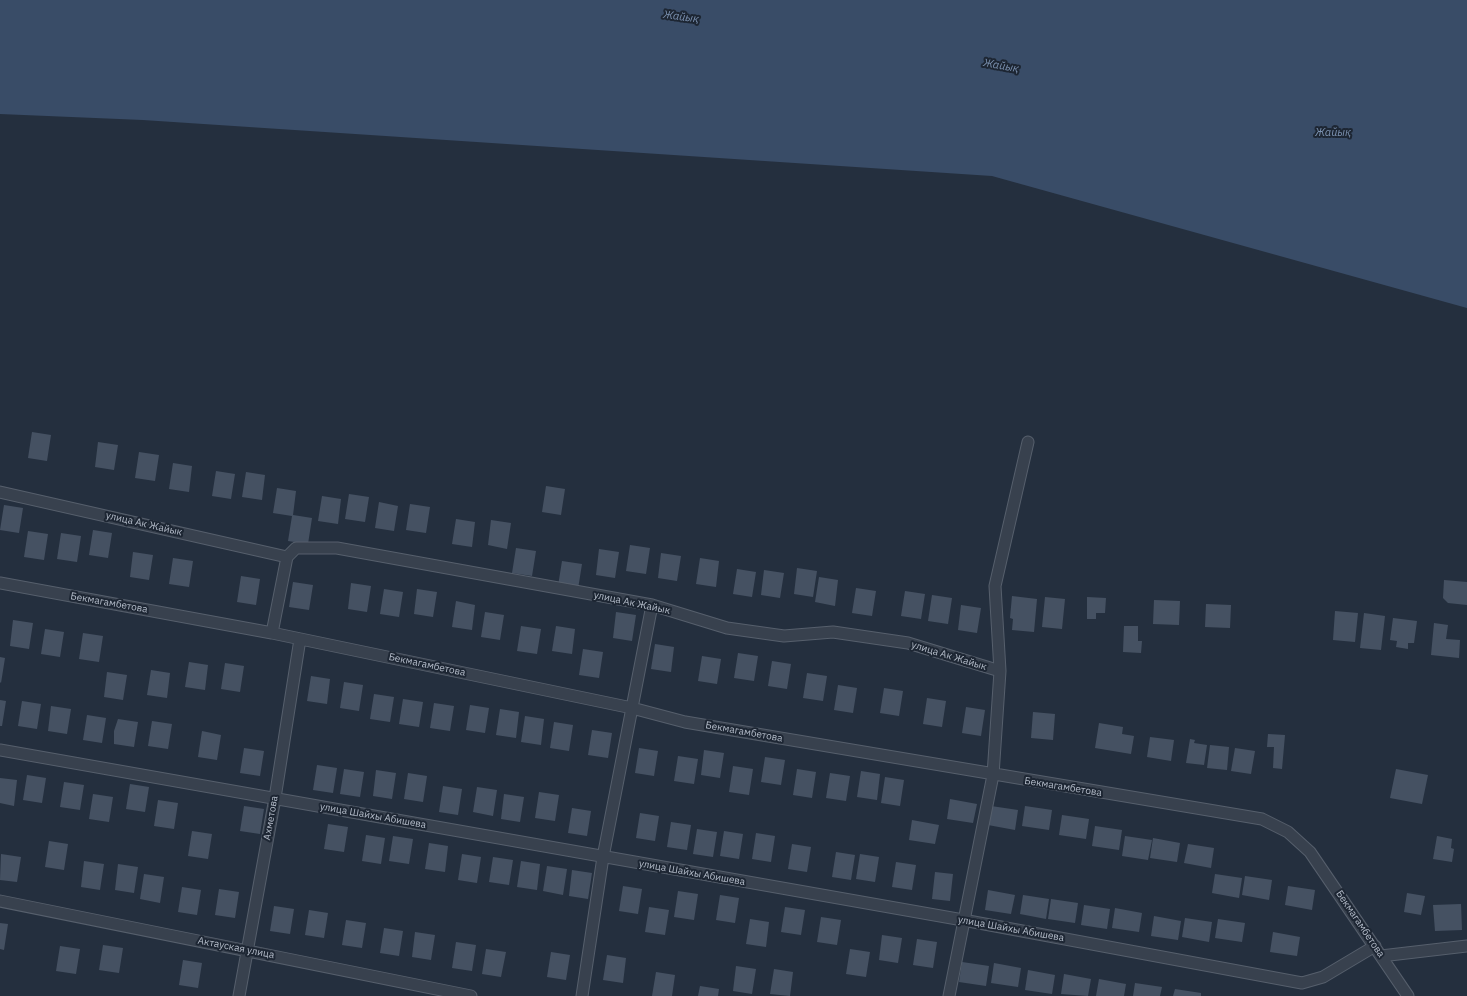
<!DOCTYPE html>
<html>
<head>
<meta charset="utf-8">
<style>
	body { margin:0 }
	canvas { display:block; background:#242f3e }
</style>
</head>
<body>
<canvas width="1467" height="996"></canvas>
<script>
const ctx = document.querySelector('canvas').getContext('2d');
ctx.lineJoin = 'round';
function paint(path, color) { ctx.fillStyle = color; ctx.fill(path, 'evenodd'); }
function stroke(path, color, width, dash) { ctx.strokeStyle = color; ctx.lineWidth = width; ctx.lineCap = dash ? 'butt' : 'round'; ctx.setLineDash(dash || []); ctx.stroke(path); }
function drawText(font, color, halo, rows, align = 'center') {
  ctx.font = font + ' "IBM Plex Sans",sans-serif'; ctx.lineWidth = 4; ctx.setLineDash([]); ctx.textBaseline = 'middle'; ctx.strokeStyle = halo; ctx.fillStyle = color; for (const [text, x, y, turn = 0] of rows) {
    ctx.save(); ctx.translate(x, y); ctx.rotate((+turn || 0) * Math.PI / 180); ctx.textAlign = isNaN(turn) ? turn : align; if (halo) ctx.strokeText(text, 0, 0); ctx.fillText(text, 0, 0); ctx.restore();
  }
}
paint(new Path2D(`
	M0,0H1467V308L992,176L143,120L0,114Z`), '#394c67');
paint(new Path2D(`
	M32,432L51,435L47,461L28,458Z
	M98,442L118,445L114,470L95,467Z
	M139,452L159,455L155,481L135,478Z
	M173,463L192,466L189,492L169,489Z
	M216,471L235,474L231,499L212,496Z
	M246,472L265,475L262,500L242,497Z
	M546,486L565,489L561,515L542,512Z
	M277,488L296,491L293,515L312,518L308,544L288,541L292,516L273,513Z
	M349,494L369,497L365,522L345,519Z
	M322,496L341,499L338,524L318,521Z
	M379,502L398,506L394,531L375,528Z
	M410,504L430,507L426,533L406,530Z
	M4,505L23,508L19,533L0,530Z
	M456,519L475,522L472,547L452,544Z
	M491,520L511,523L507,549L488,545Z
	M93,530L112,533L108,558L89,555Z
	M28,531L48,534L44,560L24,557Z
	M61,533L81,536L77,562L57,559Z
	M630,545L650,548L646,574L626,571Z
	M516,548L536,551L532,576L512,573Z
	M599,549L619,552L615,578L596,575Z
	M133,552L153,555L149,580L130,577Z
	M661,553L681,556L677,581L658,578Z
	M173,558L193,561L189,587L169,584Z
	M700,558L719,561L716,587L696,584Z
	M562,561L582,564L578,589L558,586Z
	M797,568L817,571L813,597L794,594Z
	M737,569L756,572L752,597L733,594Z
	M764,570L784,573L780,598L761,595Z
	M241,576L260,579L256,605L237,602Z
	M819,577L838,580L835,606L815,602Z
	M1444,580L1467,582V605L1448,603L1443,598Z
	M293,582L313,585L309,610L289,607Z
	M351,583L371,586L367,612L348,609Z
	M856,588L876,591L872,616L852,613Z
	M384,589L403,592L399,617L380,614Z
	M417,589L437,592L433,617L414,614Z
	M905,591L925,594L921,619L901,616Z
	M932,595L952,598L948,624L928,621Z
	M1012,596L1037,599L1034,632L1012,630L1013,619L1010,618Z
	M1045,597L1065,599L1062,629L1042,627Z
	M1087,597L1106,598L1105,613H1096V619H1087Z
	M1154,600L1180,601L1179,625L1153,624Z
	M456,601L475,605L472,630L452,627Z
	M1206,604L1231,605L1230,628L1205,627Z
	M961,605L981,608L977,633L958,630Z
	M1335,611L1358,613L1355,642L1333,640Z
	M485,612L504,615L500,640L481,637Z
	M616,612L636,615L632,641L613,638Z
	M1364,613L1385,616L1381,650L1360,648Z
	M1393,618L1417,621L1414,643H1408V649L1396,647L1397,641L1390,640Z
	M13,620L33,623L29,649L10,646Z
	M1434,623L1448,625L1446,639L1460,640L1459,658L1431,655Z
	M521,626L541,629L537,654L517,651Z
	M556,626L575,629L572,654L552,651Z
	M1124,626H1138V641H1142L1141,653L1123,652Z
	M45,629L64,632L60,657L41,654Z
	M83,633L103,636L99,662L79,659Z
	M655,644L674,647L671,672L651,669Z
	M583,649L603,652L599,678L579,675Z
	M738,653L758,656L754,681L734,678Z
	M702,656L721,659L717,684L698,681Z
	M0,657L5,658L1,683L0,682Z
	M772,661L791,664L787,689L768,686Z
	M189,662L208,665L205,690L185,687Z
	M225,663L244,666L240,692L221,689Z
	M151,670L170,673L167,698L147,695Z
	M107,672L127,675L123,700L104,697Z
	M807,673L827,676L823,701L803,698Z
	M311,676L330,679L327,704L307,701Z
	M344,682L363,685L359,711L340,708Z
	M838,685L857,688L853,713L834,710Z
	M884,688L903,691L899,716L880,713Z
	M374,694L394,697L390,722L370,719Z
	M927,698L946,701L942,727L923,724Z
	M403,699L423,702L419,727L399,724Z
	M0,700L6,701L2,726H0Z
	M22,701L41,704L37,729L18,726Z
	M434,703L454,706L450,731L430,728Z
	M470,705L489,708L485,733L466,730Z
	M51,706L71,709L67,734L48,731Z
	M966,707L985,710L981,736L962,733Z
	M500,709L519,712L516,738L496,735Z
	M1033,712L1055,714L1053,740L1031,738Z
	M87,715L106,718L102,743L83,740Z
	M525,716L544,719L541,745L521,742Z
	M118,719L138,722L134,747L114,744V731Z
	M152,721L172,724L168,749L148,746Z
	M554,722L573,725L569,751L550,748Z
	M1099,723L1123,727L1122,734L1134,736L1131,754L1095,748Z
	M592,730L612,733L608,758L588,755Z
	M202,731L221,735L217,760L198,757Z
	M1268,734L1285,735L1282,769L1273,768L1274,747H1267Z
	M1150,737L1174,740L1171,761L1147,757Z
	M1190,739L1195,740L1194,743L1207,745L1204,765L1186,763Z
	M1210,745L1229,747L1227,770L1207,768Z
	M244,748L264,751L260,776L240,773Z
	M639,748L658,751L654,776L635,773Z
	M1235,748L1255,751L1251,774L1231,771Z
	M704,750L724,753L720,778L701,775Z
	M678,756L698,759L694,784L674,781Z
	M765,757L785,760L781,785L761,782Z
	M317,765L337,768L333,793L313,790Z
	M733,766L753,769L749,795L729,792Z
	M344,769L364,772L360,797L340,794Z
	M797,769L816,772L812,798L793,795Z
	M1396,769L1428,775L1422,804L1390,798Z
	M376,770L396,773L392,799L373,796Z
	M861,771L880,774L877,800L857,797Z
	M408,773L427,776L423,802L404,799Z
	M830,773L850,776L846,801L826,798Z
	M27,775L46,778L42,803L23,800Z
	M885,777L904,780L900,806L881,803Z
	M0,778L17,780L14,806L0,803Z
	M64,782L84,785L80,810L60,807Z
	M130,784L149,787L145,812L126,809Z
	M443,786L462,789L458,815L439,812Z
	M477,787L497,790L493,816L473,812Z
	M539,792L559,795L555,821L535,818Z
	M93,794L113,797L109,822L89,819Z
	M504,794L524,797L520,822L501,819Z
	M950,799L977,804L973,823L947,819Z
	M158,800L178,803L174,829L154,826Z
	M244,806L264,809L260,834L240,831Z
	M991,806L1018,810L1015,830L988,825Z
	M1025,806L1052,810L1049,830L1022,826Z
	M572,808L591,811L587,836L568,833Z
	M640,813L659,816L655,841L636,838Z
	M1062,815L1089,819L1086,839L1059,835Z
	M912,820L939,825L935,844L909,840Z
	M671,822L691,825L687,850L667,847Z
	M328,824L348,827L344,852L324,849Z
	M1095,826L1122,830L1119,850L1092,846Z
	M697,829L717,832L713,857L693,854Z
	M192,831L212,834L208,859L188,856Z
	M724,831L743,834L739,859L720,856Z
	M756,833L775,836L771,862L752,859Z
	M366,835L385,838L381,864L362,861Z
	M393,836L413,839L409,864L389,861Z
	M1125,836L1152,840L1148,860L1122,856Z
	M1437,836L1452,839L1451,848L1454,849L1452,862L1433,859Z
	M1153,838L1180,843L1177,862L1150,858Z
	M49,841L68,844L64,870L45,867Z
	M429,843L448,846L445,872L425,869Z
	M792,844L811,847L807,872L788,869Z
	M1188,844L1214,848L1211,868L1184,863Z
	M836,852L855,855L851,880L832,877Z
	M1,854L21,857L17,882L0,880Z
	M462,854L481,857L477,883L458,880Z
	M860,854L879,857L875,882L856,879Z
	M493,857L513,860L509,885L489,882Z
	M84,861L104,864L100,890L81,887Z
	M521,861L540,864L537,890L517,887Z
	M896,862L916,865L912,890L892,887Z
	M118,864L138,867L134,893L115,890Z
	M547,866L567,869L563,895L543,891Z
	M572,870L592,873L588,899L569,896Z
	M935,872L953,874L950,901L932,899Z
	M144,874L164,877L160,903L140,899Z
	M1215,874L1242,878L1239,898L1212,893Z
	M1245,876L1272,880L1269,900L1242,895Z
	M623,886L642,889L638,914L619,911Z
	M1288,886L1315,890L1312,910L1285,905Z
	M182,887L201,890L197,915L178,912Z
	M219,889L239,892L235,918L215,915Z
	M988,890L1015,895L1011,914L985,910Z
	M678,891L698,894L694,920L674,917Z
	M1407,893L1425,896L1421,915L1404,912Z
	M720,895L739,898L735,923L716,920Z
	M1023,895L1049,899L1046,919L1020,914Z
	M1051,899L1078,903L1075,923L1048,919Z
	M1461,904L1462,930L1435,931L1433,905Z
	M1084,905L1110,909L1107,929L1081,925Z
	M274,906L294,909L290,934L270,931Z
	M649,907L669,910L665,935L645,932Z
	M785,907L805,910L801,935L781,932Z
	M1115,908L1142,913L1139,932L1112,928Z
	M309,910L328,913L324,938L305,935Z
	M1154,916L1181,921L1178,940L1151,936Z
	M821,917L841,920L837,945L817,942Z
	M1185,918L1212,922L1209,942L1182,937Z
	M750,919L769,922L766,947L746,944Z
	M1218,919L1245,923L1242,942L1215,938Z
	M346,920L366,923L362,948L342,945Z
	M0,923L8,924L4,950L0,949Z
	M384,928L403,931L399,956L380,953Z
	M415,932L435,935L431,960L412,957Z
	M1273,932L1300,937L1297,956L1270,952Z
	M882,935L902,938L898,963L879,960Z
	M917,939L937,942L933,968L913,965Z
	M456,942L476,945L472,971L452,968Z
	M103,945L123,948L119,973L99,970Z
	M60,946L80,949L76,974L56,971Z
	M486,949L506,952L501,977L482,974Z
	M850,949L870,952L866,977L846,974Z
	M551,952L570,955L566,980L547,977Z
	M607,955L626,958L623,983L603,980Z
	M183,960L202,963L198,988L179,985Z
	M962,962L989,966L986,986L959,982Z
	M994,963L1021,968L1018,987L991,983Z
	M736,966L756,969L752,994L733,991Z
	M774,969L793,972L790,996L770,994Z
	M1028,970L1055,975L1052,994L1025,990Z
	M656,972L675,975L672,996H652Z
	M1064,974L1091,979L1088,996L1061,994Z
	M1099,979L1126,984L1124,996H1096Z
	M1135,983L1162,987L1160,996H1133Z
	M700,986L719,989L718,996H698Z
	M1175,989L1201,993V996H1173Z`), '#455162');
const street = new Path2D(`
	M0,492L287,557
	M0,583L272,633L632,708L685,722L1262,819L1288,832L1310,852L1408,996
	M272,633L287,557L296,548H337L652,605L727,628L784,636L833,632L908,643L1000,671
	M0,750L963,920L1302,983L1323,977L1375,946
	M0,901L471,996
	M1381,956L1467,946
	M239,996L275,798L300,639
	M582,996L603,857L652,605
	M949,996L993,775L1000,671L995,586L1028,442`);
stroke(street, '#565f6c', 13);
stroke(street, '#38414e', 11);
drawText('10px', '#b4bcc9', '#1d2633', [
	["улица Ак Жайык",144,524,13],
	["Бекмагамбетова",109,603,10],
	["улица Ак Жайык",632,603,12],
	["улица Ак Жайык",949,656,17],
	["Бекмагамбетова",427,665,12],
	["Бекмагамбетова",744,732,10],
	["Бекмагамбетова",1063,787,9],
	["улица Шайхы Абишева",373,816,10],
	["Ахметова",271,818,-80],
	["улица Шайхы Абишева",692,873,10],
	["Бекмагамбетова",1360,924,56],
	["улица Шайхы Абишева",1011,929,10],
	["Актауская улица",236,948,11]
]);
drawText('italic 11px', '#7c92b1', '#1d2633', [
	["Жайық",681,17,8],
	["Жайық",1001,66,10],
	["Жайық",1333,133]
]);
</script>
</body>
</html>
